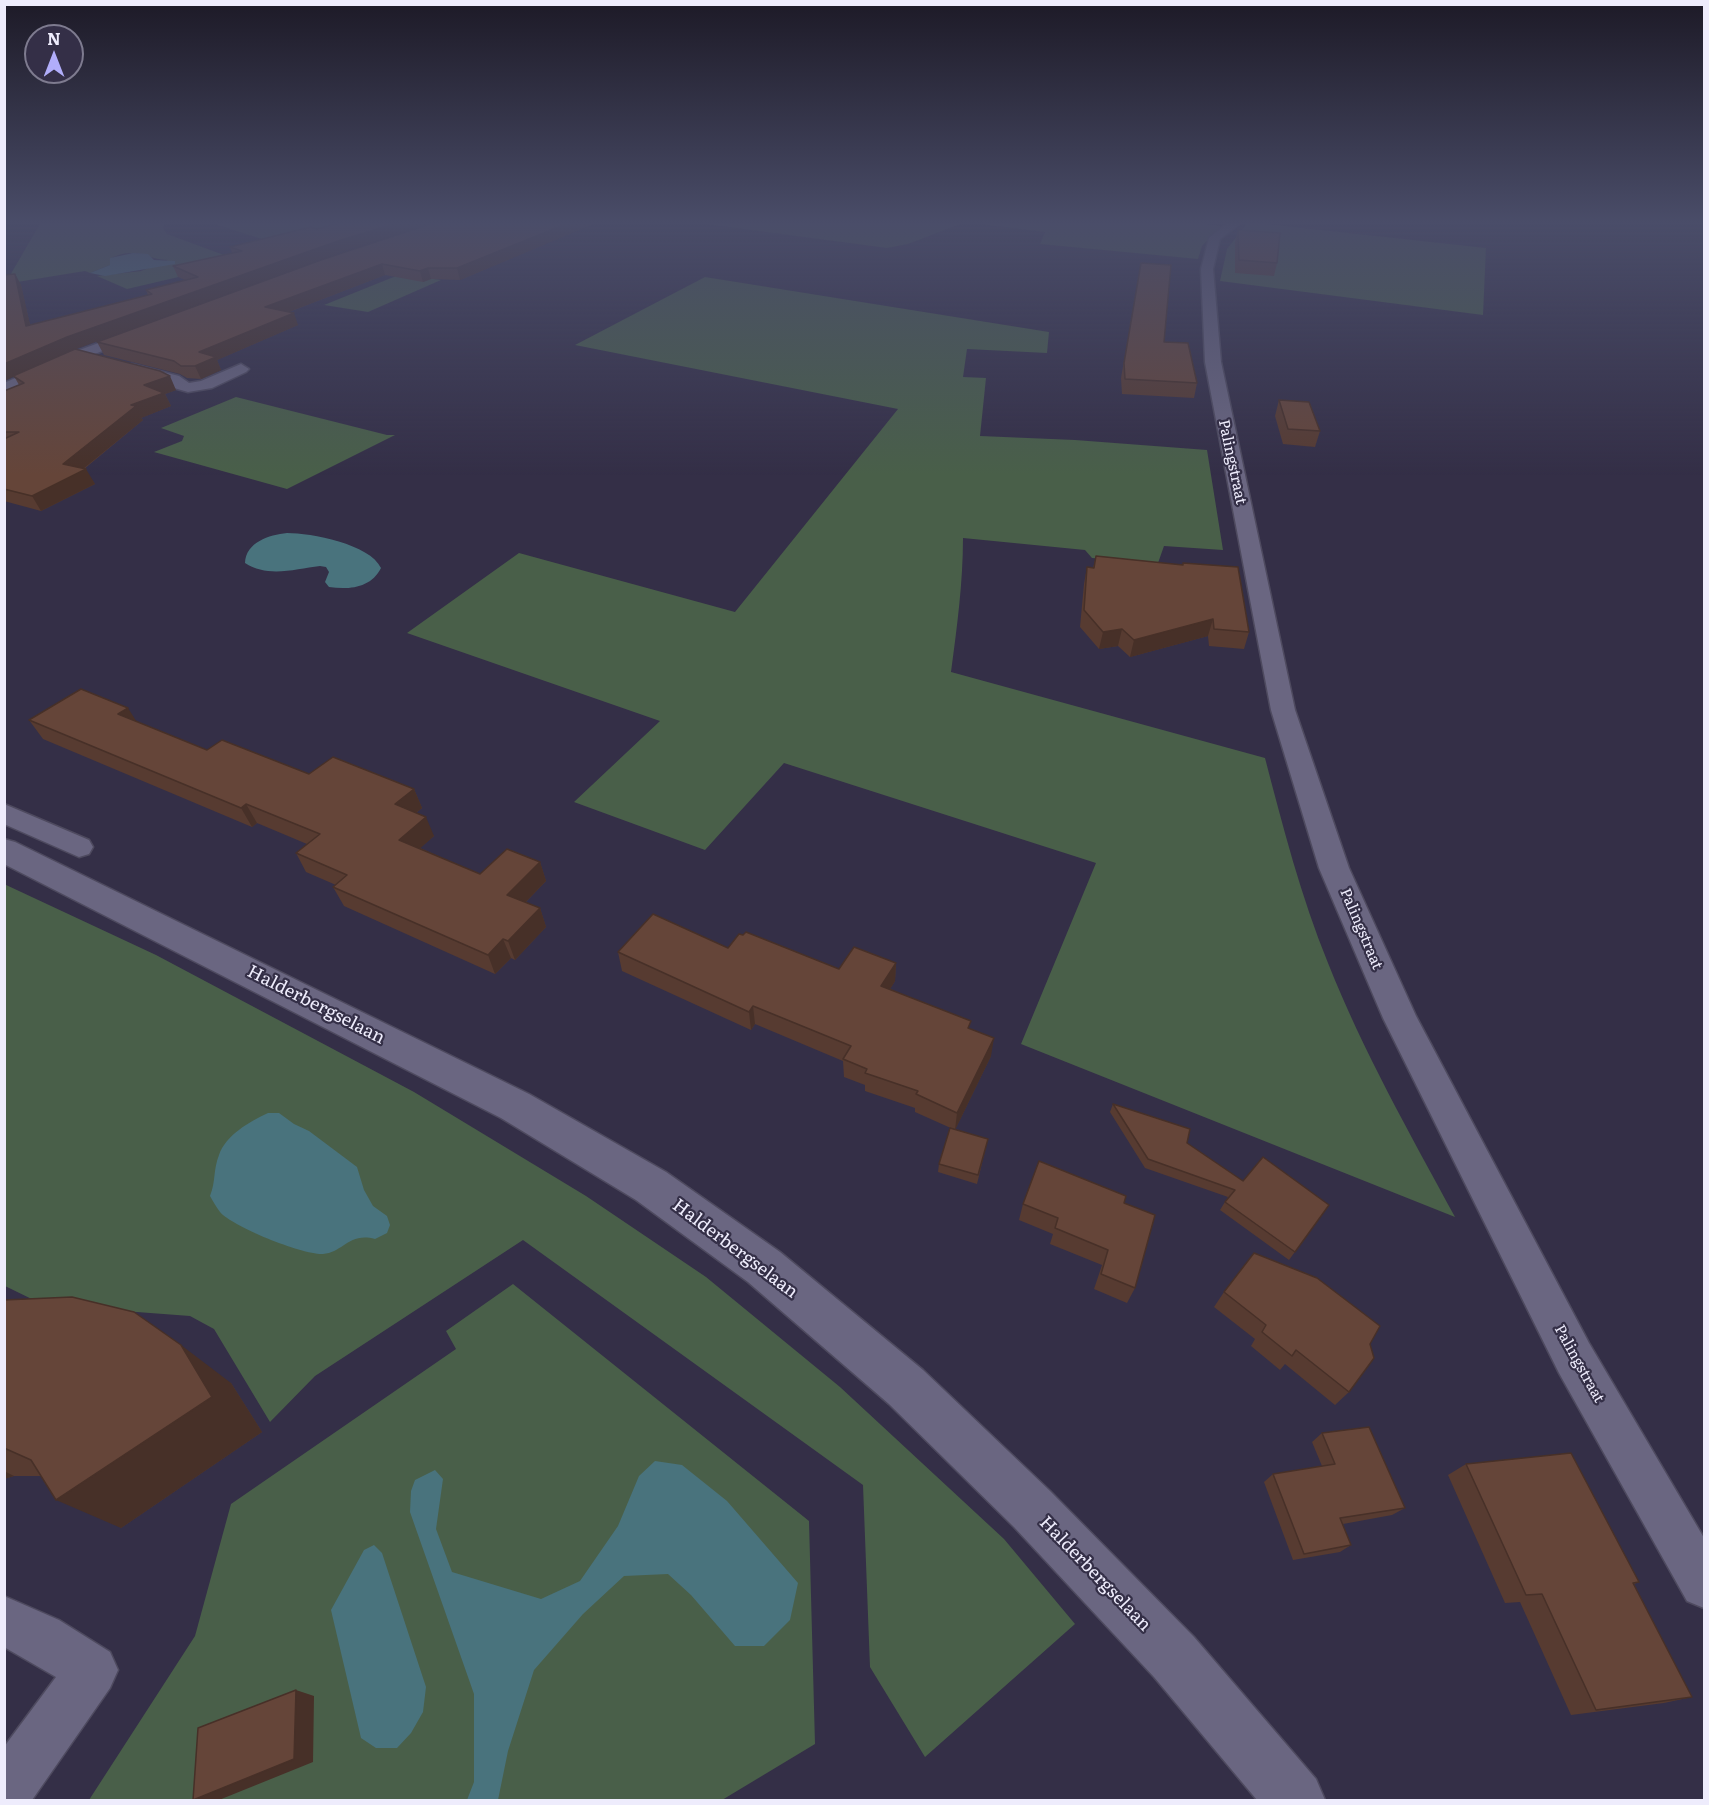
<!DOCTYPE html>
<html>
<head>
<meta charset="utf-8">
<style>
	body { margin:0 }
	#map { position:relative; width:1709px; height:1805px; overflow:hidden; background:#342f47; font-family:Literata,serif }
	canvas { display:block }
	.frame { position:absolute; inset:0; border:6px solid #eeecfc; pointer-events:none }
	.north { position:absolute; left:24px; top:24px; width:60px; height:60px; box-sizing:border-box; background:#342f47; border:2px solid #7e7b8f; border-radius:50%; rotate:0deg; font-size:16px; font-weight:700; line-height:24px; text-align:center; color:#eeecfc }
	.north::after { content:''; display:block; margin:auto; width:21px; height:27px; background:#b1adfa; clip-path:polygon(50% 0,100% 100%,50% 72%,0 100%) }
</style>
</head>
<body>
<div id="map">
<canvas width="1709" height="1805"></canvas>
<div class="frame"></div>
<div class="north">N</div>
</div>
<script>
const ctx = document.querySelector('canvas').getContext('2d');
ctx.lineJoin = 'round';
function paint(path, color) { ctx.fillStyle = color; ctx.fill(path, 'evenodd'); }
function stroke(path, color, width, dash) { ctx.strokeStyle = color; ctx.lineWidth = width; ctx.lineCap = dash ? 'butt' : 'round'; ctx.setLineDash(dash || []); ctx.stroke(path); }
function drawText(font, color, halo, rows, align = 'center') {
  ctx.font = font + ' Literata,serif'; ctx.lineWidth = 4.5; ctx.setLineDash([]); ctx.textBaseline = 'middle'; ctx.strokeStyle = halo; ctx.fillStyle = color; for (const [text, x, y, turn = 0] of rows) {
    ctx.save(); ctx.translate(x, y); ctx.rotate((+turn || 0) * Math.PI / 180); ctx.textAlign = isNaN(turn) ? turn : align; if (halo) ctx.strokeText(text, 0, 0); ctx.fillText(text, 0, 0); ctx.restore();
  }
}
paint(new Path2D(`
	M41,222H165L163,228L167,234L243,262L127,289L97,276L141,271L168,260C144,259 138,246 111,258L110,265L90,273L85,271L5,284Z
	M208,222H377L284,246Z
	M691,222H1191L1221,226L1202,246L1198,259L1040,244L1045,232L972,223H963L908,244L887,248Z
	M1248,222L1486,248L1483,315L1220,281L1227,249Z
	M401,274L441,280L368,312L324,305Z
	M705,277L1049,332L1047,353L967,349L963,377L986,378L980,436L1075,440L1207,450L1223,550L1164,546L1158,563L1092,558L1085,550L963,538C963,583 957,627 951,672L1265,758C1283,827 1301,897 1328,963C1363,1051 1410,1134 1455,1217L1021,1044L1096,863L784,763L705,850L574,802L660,721L407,633L519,553L735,612L898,409L575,345Z
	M236,397L387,435H395L287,489L154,452L182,441L184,436L161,428Z
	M4,884L156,955L414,1092L586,1196L706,1277L840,1387L1004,1539L1075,1624L925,1757L870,1667L863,1485L523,1240L315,1376L270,1422L214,1329L190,1316L44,1305L5,1286Z
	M513,1284L809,1521L815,1744L722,1800H89L195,1636L231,1504L456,1349L446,1331Z`), '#495f49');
paint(new Path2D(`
	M133,253L148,254L154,260L175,261V264L105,276L90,273L110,265V258Z
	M287,533C311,533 370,544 381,568C371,588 349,590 329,587L325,582L329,572L326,567L320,566C295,569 268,578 245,563C246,542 269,535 287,533Z
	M268,1113H279L294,1124L309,1131L357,1167L364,1190L373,1206L387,1216L390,1225L387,1233L375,1239C348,1232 343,1253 323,1254C303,1255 233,1227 220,1212C216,1207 213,1201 210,1196C216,1181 213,1170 219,1155C226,1135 249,1122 268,1113Z
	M655,1461L682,1465L727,1501L798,1583L790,1620L764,1646H735L691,1595L668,1574L624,1576L583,1614L534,1670L508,1751L498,1800H467L474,1782V1694L410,1512L411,1491L415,1480L435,1470L443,1479L436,1529L452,1572L541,1599L580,1581L618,1526L639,1476Z
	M374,1545L382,1553L426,1687L423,1712L411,1733L397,1748H376L361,1738L331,1610L364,1550Z`), '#49737d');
const minor = new Path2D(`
	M1229,222H1242L1220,239L1213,269L1221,362L1295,710L1349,868L1416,1016L1589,1343L1704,1538V1608L1687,1601L1559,1373L1383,1018L1319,868L1271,710L1205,362L1201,269L1209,238Z
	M137,329L142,330L144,333L142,336L84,358L4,394V383L74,352Z
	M132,364L179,376L189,383L201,381L241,364L249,369L246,372L212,388L188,392L174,388L168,382L127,372L124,369L127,366Z
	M4,804L89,840L93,847L89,854L79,857L4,824Z
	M4,1596L59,1620L110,1652L118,1670L110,1688L32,1800H4V1747L56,1677L4,1647Z`);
const secondary = new Path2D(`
	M4,839L15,842L529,1094L666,1172L780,1252L923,1370L1050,1491L1194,1637L1316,1779L1325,1800H1257L1154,1677L1014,1527L889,1404L748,1282L636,1200L501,1118L4,864Z`);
stroke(minor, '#4e4a5f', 3);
stroke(secondary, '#4e4a5f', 3);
paint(minor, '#6a6681');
paint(secondary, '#6a6681');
paint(new Path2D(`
	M343,222H598L460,280L431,279L423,282L385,275L289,312L298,325L217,360L221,370L201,379L187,378L180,374L104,355L97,342L436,222L341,252L73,350L176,390L165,394L171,406L141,418L143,420L84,469L95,484L41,511L4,501V391L19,385L14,376L6,380L4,379V275L15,274L21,285L30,325L148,295L146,290L185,280L178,277L173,266L232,253L230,247L317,229Z
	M1238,230L1277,263L1274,276L1235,273V242Z
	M1141,263L1164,342L1197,383L1194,398L1122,394L1121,378Z
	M1279,400L1320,431L1315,447L1283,444L1275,416Z
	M1096,556L1182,565L1183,563L1249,632L1244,649L1209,646L1208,636L1130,657L1118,646L1099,649L1080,627L1084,584L1087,567L1093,568Z
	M29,720L137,722L207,750L309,774L414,789L422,808L416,813L434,836L420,848L480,874L540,862L546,881L526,902L540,908L546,927L515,960L511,958L495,974L344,906L333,887L336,885L306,872L296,853L307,844L257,823L252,827L43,739Z
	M728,948L839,969L896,963L895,981L890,989L970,1029L991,1056L955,1130L986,1147L977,1184L938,1172L939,1164L953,1129L915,1112V1108L865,1091V1085L844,1077L843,1061L755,1024L751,1030L622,971L618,952Z
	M1113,1104L1187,1143L1243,1181L1329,1205L1289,1260L1220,1210L1228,1197L1145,1168L1110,1112Z
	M1124,1203L1135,1288L1127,1303L1094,1289L1102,1265L1050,1244L1053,1234L1019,1220L1023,1204Z
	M1224,1292L1370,1344L1349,1392L1335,1405L1285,1364L1280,1370L1251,1346L1255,1339L1214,1307Z
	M4,1300L231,1383L262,1432L121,1528L41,1476H14L4,1479Z
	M1322,1433L1405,1508L1392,1515L1343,1524L1351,1545L1340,1552L1293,1560L1264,1482L1273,1474L1322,1466L1312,1442Z
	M1466,1464L1639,1582L1634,1584L1692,1697L1664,1703L1571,1715L1520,1602L1505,1603L1448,1475Z`), '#573b31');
paint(new Path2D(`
	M400,222H436L341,252L73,350L6,380L4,377V364L67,337L338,241Z
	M571,222H598L460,280L457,268Z
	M382,264L385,275L270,319L265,307Z
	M428,268L431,279L423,282L420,271Z
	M15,274L21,285L33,338L26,326Z
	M294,313L298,325L217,360L221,370L201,379L195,366L199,352Z
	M170,376L176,390L165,394L171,406L141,418L143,420L78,473L86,469L95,484L41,511L32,496L63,464L131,405L144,385Z
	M1213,619L1208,636L1130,657L1134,640Z
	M1122,629L1118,646L1099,649L1103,632Z
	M128,708L140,727L118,714Z
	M414,789L422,808L403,823L395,804Z
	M246,804L257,823L252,827L241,808Z
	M426,817L434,836L408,859L399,840Z
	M540,862L546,881L514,914L507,895Z
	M540,908L546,927L515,960L508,941Z
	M503,939L511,958L495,974L488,955Z
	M896,963L895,981L881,1004V986Z
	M753,1006L755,1024L751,1030L749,1012Z
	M994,1038L991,1056L955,1130L957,1113Z
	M181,1345L231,1383L262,1432L121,1528L56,1500Z
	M4,1471L14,1476L4,1479Z
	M296,1690L314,1696L313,1762L219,1800H193Z`), '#473028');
const building = new Path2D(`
	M343,222H400L338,241L67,337L4,364V275L15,274L26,326L152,294L146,290L198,277L173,266L242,251L230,247L311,227L317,229Z
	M436,222H571L457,268H428L420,271L382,264L265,307L294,313L199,352L216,357L195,366H181L174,361L97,342L321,260Z
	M1238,230L1280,233L1277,263L1239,260Z
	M1141,263L1171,265L1164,342L1188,343L1197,383L1125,379L1124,363Z
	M75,349L160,371L170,376L144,385L164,393L131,405L136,406L63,464L86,469L32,496L4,489V439L19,432H4V391L24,383L13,376Z
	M1279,400L1309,402L1320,431L1288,429Z
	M1096,556L1183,565V563L1238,567L1249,632L1214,629L1213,619L1134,640L1122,629L1103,632L1084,610L1087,567L1094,568Z
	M81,689L128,708L118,714L207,750L222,740L309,774L333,757L414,789L395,804L426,817L399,840L480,874L507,849L540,862L507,895L540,908L508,941L503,939L488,955L333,887L347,875L296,853L320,834L246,804L241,808L29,720Z
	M653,914L728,948L739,934L743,935L746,932L839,969L854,947L896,963L881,986L971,1021L968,1028L994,1038L957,1113L916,1094L918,1091L865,1073L867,1069L843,1059L851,1046L753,1006L749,1012L618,952Z
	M1113,1104L1190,1129L1187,1143L1243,1181L1263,1157L1329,1205L1295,1252L1225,1202L1235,1190L1148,1159Z
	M950,1128L988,1139L978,1175L939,1164Z
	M1039,1161L1126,1196L1124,1203L1155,1215L1135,1288L1101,1274L1108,1250L1055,1228L1058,1218L1023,1204Z
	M1254,1253L1317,1278L1380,1326L1370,1344L1374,1358L1349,1392L1296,1350L1292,1356L1262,1332L1266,1325L1224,1292Z
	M72,1297L134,1312L181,1345L212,1397L56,1500L31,1460L4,1448V1300Z
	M1369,1427L1405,1508L1340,1518L1351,1545L1304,1554L1273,1474L1335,1464L1322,1433Z
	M1571,1453L1639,1582L1633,1583L1692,1697L1596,1710L1542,1594L1526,1595L1466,1464Z
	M296,1690L294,1759L193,1800L198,1728Z`);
paint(building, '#654539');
stroke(building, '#473028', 1.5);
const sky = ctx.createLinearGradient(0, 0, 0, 475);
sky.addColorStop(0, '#1d1a27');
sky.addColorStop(0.47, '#4a4d69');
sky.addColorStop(1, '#4a4d6900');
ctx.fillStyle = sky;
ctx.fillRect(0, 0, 1709, 475);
drawText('15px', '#eeecfc', '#342f47', [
	["Palingstraat",1232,462,78],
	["Palingstraat",1361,929,67],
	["Palingstraat",1579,1364,61]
]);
drawText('18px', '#eeecfc', '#342f47', [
	["Halderbergselaan",316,1005,27],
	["Halderbergselaan",735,1249,37],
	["Halderbergselaan",1095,1574,46]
]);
</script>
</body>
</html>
